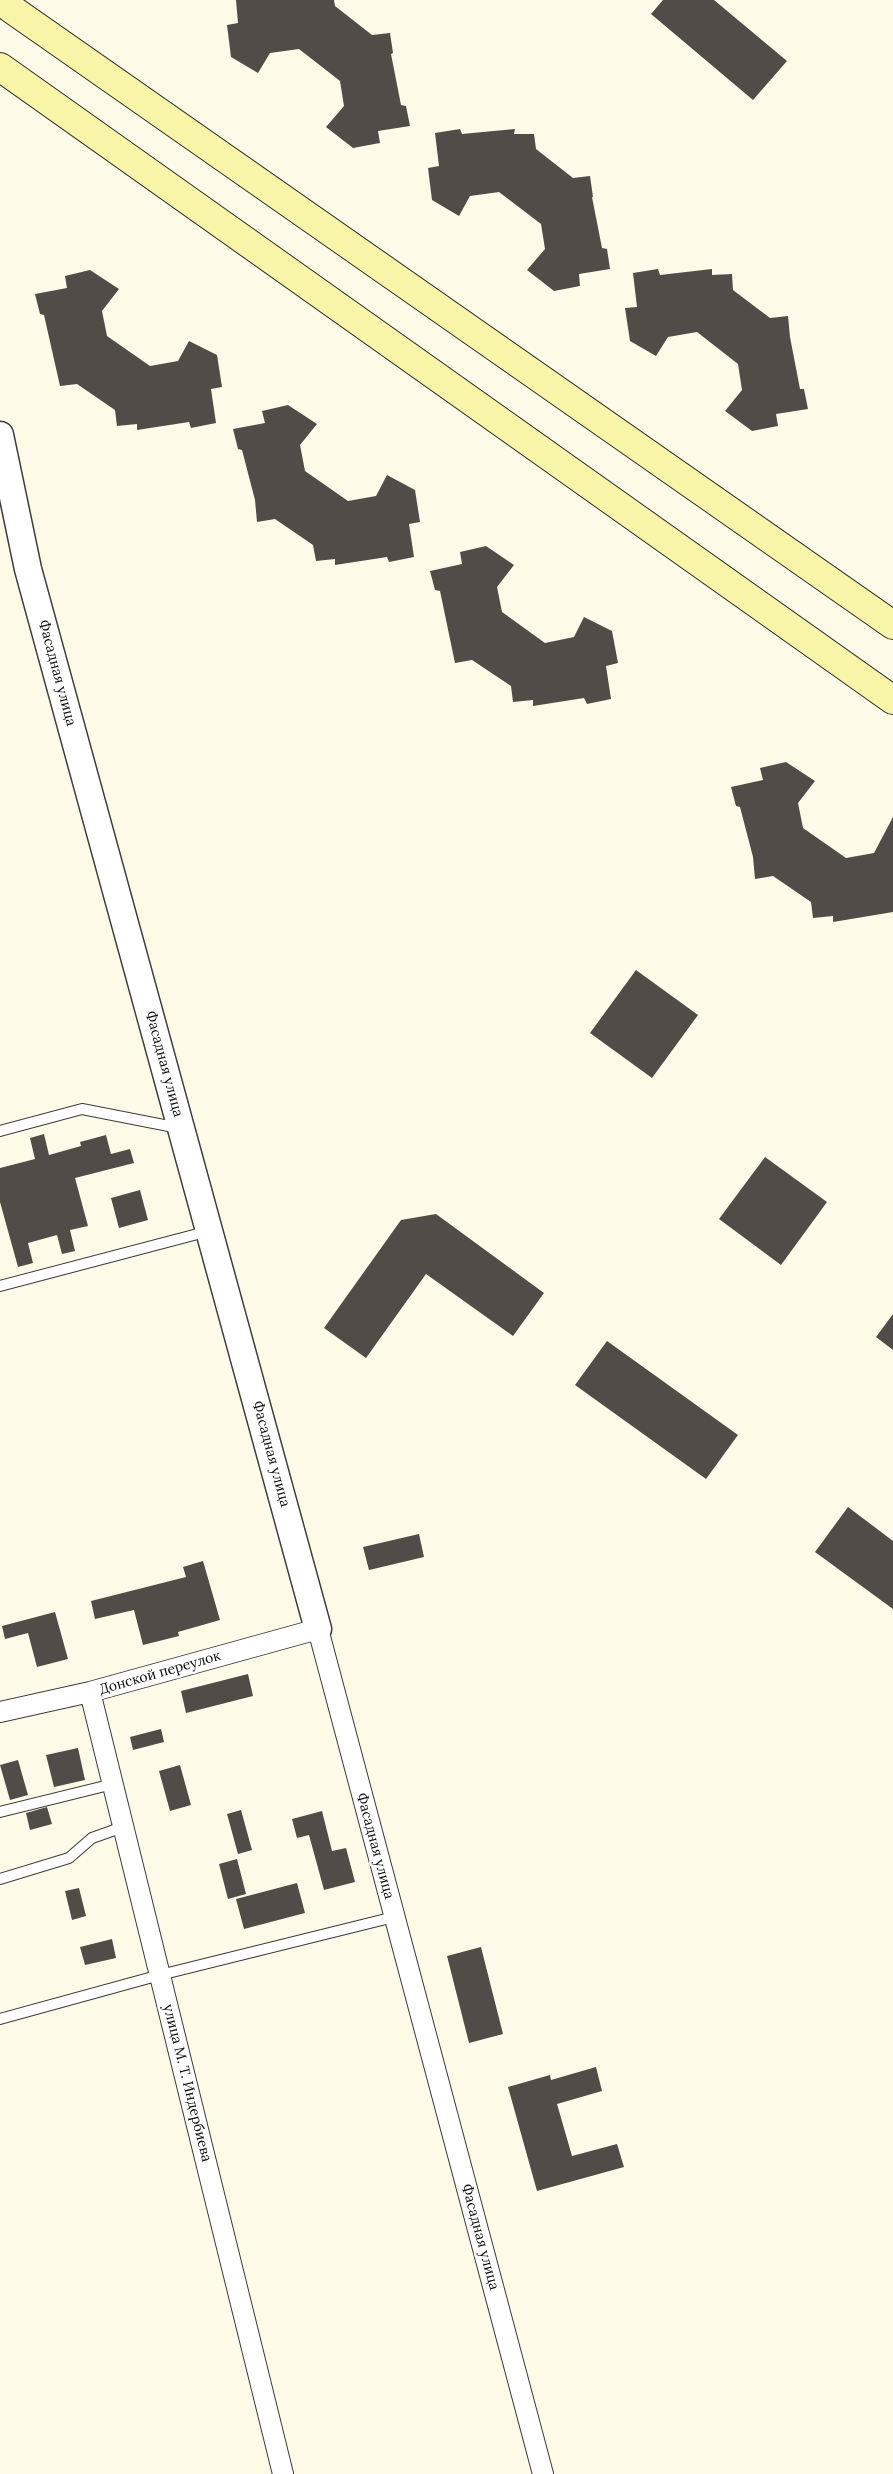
<!DOCTYPE html>
<html>
<head>
<meta charset="utf-8">
<style>
	body { margin:0 }
	canvas { display:block; background:#fdfbe8 }
</style>
</head>
<body>
<canvas width="893" height="2474"></canvas>
<script>
const ctx = document.querySelector('canvas').getContext('2d');
ctx.lineJoin = 'round';
function paint(path, color) { ctx.fillStyle = color; ctx.fill(path, 'evenodd'); }
function stroke(path, color, width, dash) { ctx.strokeStyle = color; ctx.lineWidth = width; ctx.lineCap = dash ? 'butt' : 'round'; ctx.setLineDash(dash || []); ctx.stroke(path); }
function drawText(font, color, halo, rows, align = 'center') {
  ctx.font = font + ' Lora,serif'; ctx.lineWidth = 5; ctx.setLineDash([]); ctx.textBaseline = 'middle'; ctx.strokeStyle = halo; ctx.fillStyle = color; for (const [text, x, y, turn = 0] of rows) {
    ctx.save(); ctx.translate(x, y); ctx.rotate((+turn || 0) * Math.PI / 180); ctx.textAlign = isNaN(turn) ? turn : align; if (halo) ctx.strokeText(text, 0, 0); ctx.fillText(text, 0, 0); ctx.restore();
  }
}
paint(new Path2D(`
	M236,0H334L335,6L372,35L390,33L393,53L391,54L401,105L406,106L410,126L378,131L380,143L353,148L326,127L344,106L340,81L299,49L270,53L258,73L231,57L227,25L238,23Z
	M663,0H714L787,61L753,100L651,14Z
	M460,129L462,134L515,129L514,134H534L536,149L573,178L590,176L593,197H592L602,248L607,249L610,269L579,274L580,286L554,291L527,270L545,249L541,224L499,192L470,196L459,216L432,200L428,168L439,166L435,133Z
	M658,269L660,275L712,269V275L732,274L733,290L770,318L788,316L790,337L800,389H804L808,409L776,414L778,426L752,431L725,411L742,390L738,364L697,332L668,337L656,356L630,341L625,308L637,307L633,273Z
	M90,270L119,289L102,311L107,336L150,366L178,361L189,341L217,355L222,387L211,389L216,423L191,428L189,422L137,430V424L117,426L115,410L77,384L60,386L44,315L40,314L35,294L67,288L65,276Z
	M288,405L317,424L300,445L305,471L348,501L376,496L387,475L415,490L420,522L409,524L414,557L389,562L387,557L335,565V559L316,561L313,545L275,519L257,522L255,500L242,450L238,449L233,429L265,423L262,411Z
	M486,546L514,565L497,587L502,612L545,643L574,637L584,617L612,631L618,663L606,666L611,699L587,704L584,698L533,706V700L513,702L511,686L472,660L455,663L440,591L435,590L430,571L462,564L460,552Z
	M786,762L815,781L798,803L803,828L846,858L874,853L893,817V912L833,922V916L813,918L811,902L773,876L755,879L753,857L740,807L736,806L731,787L763,780L760,768Z
	M636,970L698,1015L652,1078L590,1033Z
	M44,1134L49,1155L81,1146L80,1142L106,1135L111,1154L130,1149L134,1163L75,1178L88,1226L70,1230L75,1251L62,1254L57,1235L28,1243L33,1263L18,1267L0,1202V1168L35,1159L30,1138Z
	M765,1157L827,1202L781,1265L719,1219Z
	M140,1190L148,1220L119,1228L111,1198Z
	M436,1214L544,1293L513,1336L426,1274L366,1358L324,1328L401,1220Z
	M893,1314V1350L876,1337Z
	M607,1341L738,1435L706,1479L575,1385Z
	M848,1507L893,1541V1609L815,1552Z
	M419,1534L424,1557L369,1570L363,1547Z
	M203,1561L220,1620L178,1632L179,1636L143,1645L134,1610L95,1619L91,1601L186,1577L183,1567Z
	M55,1612L68,1659L37,1667L28,1633L5,1639L2,1626Z
	M248,1674L253,1696L186,1713L181,1691Z
	M161,1729L164,1742L133,1750L130,1737Z
	M78,1748L85,1780L54,1787L46,1755Z
	M18,1760L28,1795L10,1800L0,1765Z
	M180,1765L191,1805L170,1811L159,1771Z
	M47,1807L52,1824L30,1830L26,1813Z
	M241,1810L252,1850L238,1854L227,1814Z
	M322,1811L332,1851L346,1848L355,1882L324,1890L309,1835L297,1838L292,1819Z
	M237,1859L246,1894L228,1899L219,1864Z
	M297,1883L305,1913L244,1929L236,1899Z
	M79,1888L86,1916L72,1920L65,1891Z
	M112,1939L116,1958L85,1965L80,1947Z
	M481,1947L503,2034L469,2043L447,1956Z
	M596,2067L602,2091L557,2104L572,2156L617,2144L624,2167L537,2191L508,2087L550,2075L551,2080Z`), '#514c47');
const service = new Path2D(`
	M0,1131L82,1109L179,1128
	M0,1286L209,1231
	M0,1812L113,1784
	M0,1879L69,1858L92,1838L123,1827
	M0,2019L160,1975L394,1917`);
const minor = new Path2D(`
	M90,1692L283,2474
	M0,1712L90,1692L318,1629L543,2474`);
const tertiary = new Path2D(`
	M0,435L28,569L318,1629`);
const secondary = new Path2D(`
	M10,8L893,625
	M0,67L893,700`);
stroke(service, '#3c3c3c', 12);
stroke(minor, '#3c3c3c', 22);
stroke(tertiary, '#3c3c3c', 29);
stroke(secondary, '#2b2b2b', 30);
stroke(service, '#fff', 10);
stroke(minor, '#fff', 20);
stroke(tertiary, '#fff', 26);
stroke(secondary, '#f8f5a8', 28);
drawText('14px', '#090909', '#fff', [
	["Фасадная улица",57,673,75],
	["Фасадная улица",164,1064,75],
	["Фасадная улица",271,1454,75],
	["Донской переулок",160,1673,-16],
	["Фасадная улица",375,1846,75],
	["улица М. Т. Индербиева",187,2083,76],
	["Фасадная улица",480,2237,75]
]);
</script>
</body>
</html>
